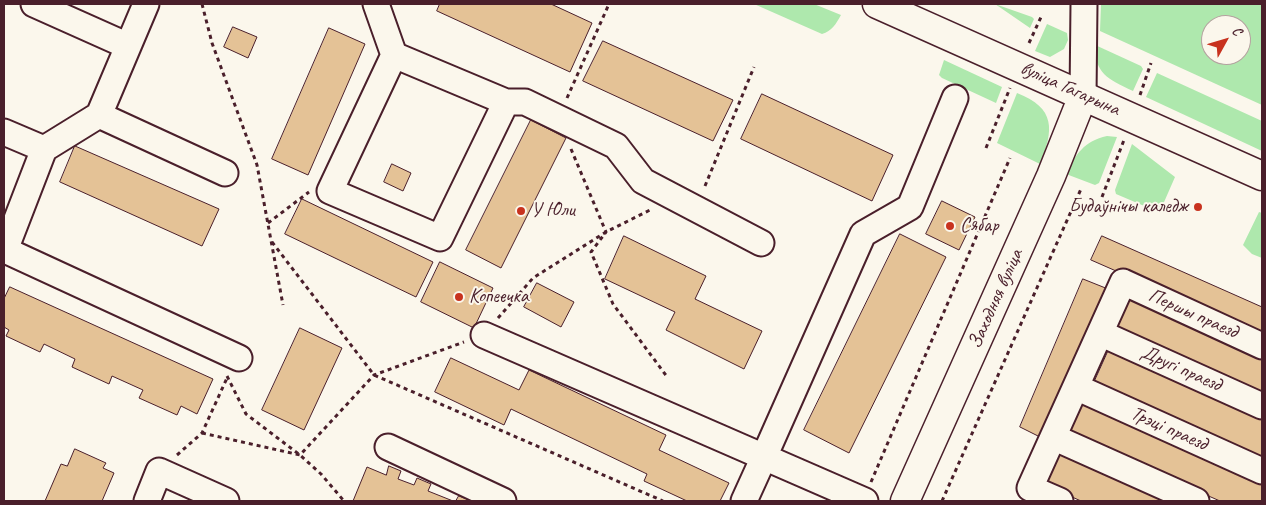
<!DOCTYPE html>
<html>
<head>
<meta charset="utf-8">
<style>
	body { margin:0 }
	#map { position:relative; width:1266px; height:505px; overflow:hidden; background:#fbf7ec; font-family:Caveat,sans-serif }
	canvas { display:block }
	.frame { position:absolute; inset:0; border:5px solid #4a1f2b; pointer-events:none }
	.north { position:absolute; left:1201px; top:15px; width:50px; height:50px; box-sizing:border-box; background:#fbf7ec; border:1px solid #b4a19f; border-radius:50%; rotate:51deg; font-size:14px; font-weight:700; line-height:20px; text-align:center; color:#4a1f2b }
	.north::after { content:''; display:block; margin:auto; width:18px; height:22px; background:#c8321e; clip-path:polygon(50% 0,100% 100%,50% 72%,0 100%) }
</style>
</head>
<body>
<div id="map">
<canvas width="1266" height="505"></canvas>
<div class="frame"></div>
<div class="north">С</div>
</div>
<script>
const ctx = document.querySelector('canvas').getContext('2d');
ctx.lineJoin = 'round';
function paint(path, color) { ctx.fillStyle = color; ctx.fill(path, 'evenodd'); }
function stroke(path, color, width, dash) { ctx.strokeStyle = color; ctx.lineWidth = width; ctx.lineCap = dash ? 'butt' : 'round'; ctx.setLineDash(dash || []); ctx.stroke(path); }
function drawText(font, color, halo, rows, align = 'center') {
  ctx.font = font + ' Caveat,sans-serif'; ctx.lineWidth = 4; ctx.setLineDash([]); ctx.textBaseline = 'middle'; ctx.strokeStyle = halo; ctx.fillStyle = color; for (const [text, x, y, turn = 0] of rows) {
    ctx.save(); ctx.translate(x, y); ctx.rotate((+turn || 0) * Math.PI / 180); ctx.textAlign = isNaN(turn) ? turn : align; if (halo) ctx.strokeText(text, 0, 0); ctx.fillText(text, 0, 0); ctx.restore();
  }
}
paint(new Path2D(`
	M754,4H814L841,15C836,24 832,31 822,34Z
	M995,4L1032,17L1034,19L1030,28Z
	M1101,4H1262V105L1100,31ZM1211,25H1241V55H1211Z
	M1047,24L1067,33L1068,40L1064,49L1050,57L1035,51Z
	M1093,44L1141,66L1143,69L1133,91C1106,78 1097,75 1093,44Z
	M944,60L1002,87L996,103L942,78L939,75Z
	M1157,73L1262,121V151L1146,97Z
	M1017,93C1056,108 1054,130 1040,164L997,143Z
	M1107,136L1117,137L1099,183L1095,185L1066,174C1076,154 1084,141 1107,136Z
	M1132,144L1175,177L1161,209L1156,211L1116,194L1115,190Z
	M1259,212L1262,213V258L1252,254L1243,245Z`), '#aee8ad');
const building = new Path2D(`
	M440,4H551L592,23L570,72L437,11Z
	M233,27L257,37L248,58L224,47Z
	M329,28L365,44L308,175L272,159Z
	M603,41L733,100L713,141L583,81Z
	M762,94L893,155L872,201L741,139Z
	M531,120L566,138L501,268L466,250Z
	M75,146L219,209L202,246L60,182Z
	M392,164L411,173L403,191L384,182Z
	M302,199L433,262L416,297L285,234Z
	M942,201L975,217L959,250L926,234Z
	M900,234L946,257L849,453L804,430Z
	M624,236L706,276L695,299L762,331L744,369L666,330L675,312L605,279Z
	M1102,236L1262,307V335L1091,260Z
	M440,262L493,288L474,328L421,302Z
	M1083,279L1108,289L1042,438L1020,427Z
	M537,283L574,302L561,327L524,307Z
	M10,287L213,379L197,414L181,406L177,415L139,398L143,390L112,376L109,384L72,367L75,359L44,344L40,352L6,336L9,330L4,327V299Z
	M1129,298L1262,357V395L1115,330Z
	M300,328L342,348L304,430L262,410Z
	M1111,345L1262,413V461L1093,385Z
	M451,358L519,390L529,370L666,435L659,450L729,483L720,501H687L644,481L647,474L511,409L504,425L435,392Z
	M1083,403L1262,482V501H1220L1069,435Z
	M75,449L106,463L103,468L114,473L102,501H45L61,464L67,466Z
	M1059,449L1174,501H1081L1043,484Z
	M389,466L401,471L398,479L414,485L417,478L431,484L428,491L453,501H353L367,467L386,475Z
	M459,496L472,501H456Z`);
paint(building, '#e4c296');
stroke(building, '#4a1f2b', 1);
const minor = new Path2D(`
	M34,4L128,46
	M146,4L99,115L225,173
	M376,4L394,55
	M1083,96L1084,4
	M506,102L394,55L330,191L440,238L506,102H525L616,146L643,181L761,243
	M99,115L44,149L5,250L239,358
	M4,132L44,149
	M1100,333L1262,406
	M484,335L764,457L863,234L910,207L955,98
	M1076,387L1262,471
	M1053,437L1196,501
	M388,447L503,501
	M147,501L159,471L226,501
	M744,501L764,457L865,501
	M1060,501L1030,488L1123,282L1262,346`);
const major = new Path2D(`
	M877,4L1262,176
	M905,501L1051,176L1083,96`);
stroke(minor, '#4a1f2b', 29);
stroke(major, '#4a1f2b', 31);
stroke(new Path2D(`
	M202,4L212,43L257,165L283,305
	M1029,43L1042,15
	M1140,95L1151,63
	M567,98L609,4
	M986,148L1010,88
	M571,149L606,232L591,252L613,304L668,378
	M705,186L754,67
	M1102,197L1124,140
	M268,223L309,192
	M272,242L374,375L663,501
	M498,318L533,278L606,232L650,210
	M227,376L246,414L300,455L321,474L344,501
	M202,433L300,455L374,375L464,342
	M177,455L202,433L227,378
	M871,482L1010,158
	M942,501L1081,189`), '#4a1f2b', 3, [4, 4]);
stroke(minor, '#fbf7ec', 25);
stroke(major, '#fbf7ec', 28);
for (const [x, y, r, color] of [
	[1198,207,5,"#c8321e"],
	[521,211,5,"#c8321e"],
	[950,226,5,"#c8321e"],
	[459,297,5,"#c8321e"]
]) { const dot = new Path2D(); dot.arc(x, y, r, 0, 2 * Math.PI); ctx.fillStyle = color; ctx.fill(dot); stroke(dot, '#fbf7ec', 2); }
drawText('20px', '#4a1f2b', '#fbf7ec', [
	["вуліца Гагарына",1070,89,24],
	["Заходняя вуліца",996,299,-66],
	["Першы праезд",1193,314,24],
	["Другі праезд",1181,369,24],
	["Трэці праезд",1169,429,24]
]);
drawText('20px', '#4a1f2b', '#fbf7ec', [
	["Будаўнічы каледж",1188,207,"right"],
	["У Юли",531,211],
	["Сябар",960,226],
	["Копеечка",469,297]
], 'left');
</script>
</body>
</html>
